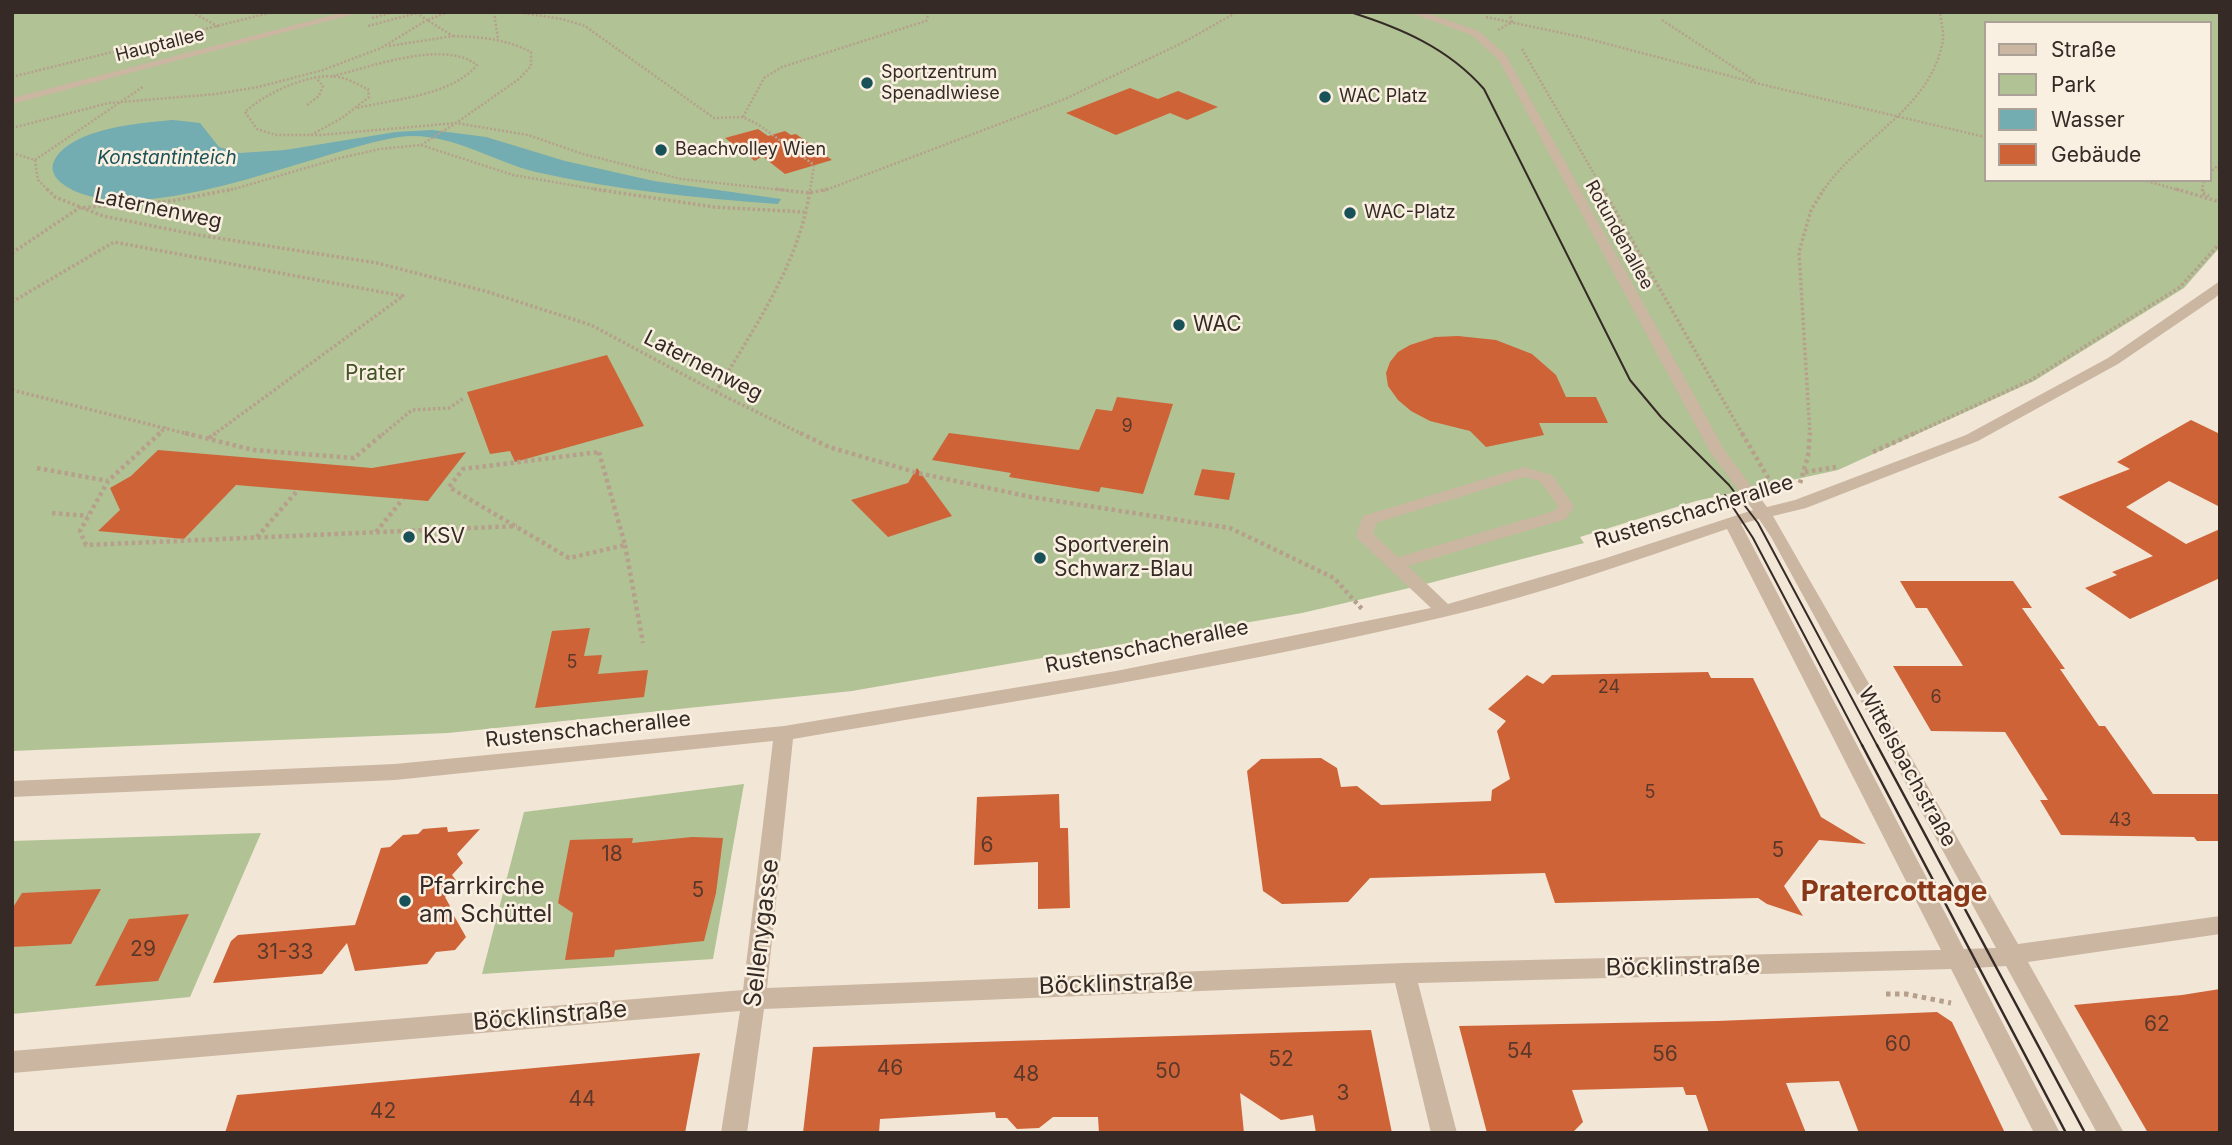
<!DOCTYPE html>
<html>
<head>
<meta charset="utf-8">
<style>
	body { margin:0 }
	#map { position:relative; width:2232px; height:1145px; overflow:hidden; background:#f2e6d6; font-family:Inter,sans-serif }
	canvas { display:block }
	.frame { position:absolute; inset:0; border:14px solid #352a25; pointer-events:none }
	.legend { position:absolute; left:1984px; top:21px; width:228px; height:161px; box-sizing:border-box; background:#faf0e2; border:2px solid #aba196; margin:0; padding:9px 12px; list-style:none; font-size:21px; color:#352a25 }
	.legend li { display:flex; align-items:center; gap:14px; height:35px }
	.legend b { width:35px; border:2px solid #aba196 }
</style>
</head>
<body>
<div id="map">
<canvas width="2232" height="1145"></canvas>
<div class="frame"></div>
<ul class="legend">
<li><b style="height:9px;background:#cbb6a2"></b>Straße</li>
<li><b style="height:19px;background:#b1c295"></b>Park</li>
<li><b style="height:19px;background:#73acb1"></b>Wasser</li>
<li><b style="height:19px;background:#ce6338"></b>Gebäude</li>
</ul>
</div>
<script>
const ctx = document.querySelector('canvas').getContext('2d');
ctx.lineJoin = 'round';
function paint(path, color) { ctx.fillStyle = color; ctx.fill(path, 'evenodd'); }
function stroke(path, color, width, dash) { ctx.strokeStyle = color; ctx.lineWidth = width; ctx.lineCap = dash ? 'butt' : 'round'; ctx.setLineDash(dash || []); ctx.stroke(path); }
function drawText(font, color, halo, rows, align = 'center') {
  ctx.font = font + ' Inter,sans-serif'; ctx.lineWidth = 5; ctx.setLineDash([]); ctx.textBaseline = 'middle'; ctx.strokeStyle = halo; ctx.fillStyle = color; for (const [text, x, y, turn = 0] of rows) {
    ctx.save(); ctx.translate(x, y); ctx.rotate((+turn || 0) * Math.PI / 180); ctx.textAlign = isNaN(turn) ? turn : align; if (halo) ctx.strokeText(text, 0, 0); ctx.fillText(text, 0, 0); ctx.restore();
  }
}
paint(new Path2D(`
	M12,12H2220V247L2184,288L2034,381L1838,470L1696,501L1580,537L1584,543L1418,586L1302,613L852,691L448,733L12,751ZM1985,23H2209V180H1985Z
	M744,784L713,959L482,974L524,812Z
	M261,833L190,997L12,1014V841Z`), '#b1c295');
paint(new Path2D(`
	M173,120L200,123L219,147L240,153L285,150L396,132L432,130L486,137L565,161L654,181L781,199L778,204C697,198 615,190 536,172C491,161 447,130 399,137C319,149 129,238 60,182C53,175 50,168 55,159C74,128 140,123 173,120Z`), '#73acb1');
paint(new Path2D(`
	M1130,88L1158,99L1178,91L1218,107L1187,120L1170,113L1116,135L1066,113Z
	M758,129L768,136L785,131L791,135L796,134L832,160L785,174L762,156L755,161L725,138Z
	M1458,336L1496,340L1532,354L1556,375L1566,397H1596L1608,423H1539L1544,435L1486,447L1470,431L1430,421L1411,411L1398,400L1388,386L1386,373L1390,362L1398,352L1410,345L1435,337Z
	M607,355L644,426L515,462L510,451L490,454L467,392Z
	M1117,397L1173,404L1143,494L1101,487L1099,492L1009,477L1011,473L932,460L949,433L1079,450L1096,409L1112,411Z
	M2191,420L2220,434V507L2169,481L2126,507L2186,544L2220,529V578L2130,619L2085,588L2117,575L2112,572L2153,556L2058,497L2130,469L2117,462Z
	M158,450L372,468L466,452L428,501L236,485L184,539L98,531L120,510L110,488L131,476Z
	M917,468L952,516L888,537L851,500L908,483Z
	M1202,469L1235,473L1229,500L1194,495Z
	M1900,581H2013L2032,608H2022L2065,669H2060L2099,726H2105L2153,794H2220V841H2197L2194,837L2061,835L2040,800H2048L2005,732L1931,731L1893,666H1963L1927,608H1916Z
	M590,628L584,656L602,655L598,674L648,670L644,697L535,708L552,631Z
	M1708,672L1711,678H1753L1821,817L1866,844L1819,840L1784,886L1803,916L1767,904L1758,898L1555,903L1545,873L1370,878L1348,902L1282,904L1263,891L1247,771L1261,759L1321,758L1337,768L1341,787L1357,786L1381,805L1491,801L1492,790L1510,779L1497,731L1506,721L1488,709L1527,675L1543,684L1552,675Z
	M1059,794L1060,828H1068L1070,908L1038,909V862L974,865L977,797Z
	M447,827L448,832L480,829L457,854L463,863L452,875L458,883L445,897L450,906L449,907L466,937L455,950L436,952L427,964L355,971L347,943L322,974L213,983L231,941L238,935L355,925L381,848L390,847L403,835L418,834L423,829Z
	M692,837L723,838L716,893L704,941L615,950L614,957L565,960L573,913L558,903L570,840L633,838L632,843Z
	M101,889L71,944L12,947V909L22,893Z
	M189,914L158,981L95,986L129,919Z
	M2220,989V1133H2148L2074,1005L2182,995Z
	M1937,1012L1952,1022L2005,1133H1859L1839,1081L1786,1083L1806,1133H1709L1696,1095H1686L1683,1087L1572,1090L1583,1122L1572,1133H1487L1459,1026L1717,1021Z
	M1371,1030L1392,1133H1316L1313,1115L1281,1120L1240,1093L1244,1133H1099L1098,1117H1053L1039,1128L1017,1129L1007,1118H996L995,1112L880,1119L879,1133H803L813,1047Z
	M700,1053L685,1133H225L237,1095Z`), '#ce6338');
stroke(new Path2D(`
	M192,12L219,27
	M494,12L498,39
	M516,12L562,19L585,26L714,118L743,117L759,125L814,165L810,191
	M1486,17L1581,37L1760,84L1985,137
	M372,18L394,12
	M428,20L448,12
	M1662,20L1755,81
	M368,26L417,13
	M1498,30L1512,22L1509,12
	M389,46L453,36L427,20
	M1522,49L1604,191
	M333,76C371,67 444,39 477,65C451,96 394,99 357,108
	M12,77L273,12
	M307,105L319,96L323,86L317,79
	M743,117L764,78L782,67L926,21L929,12
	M12,128L109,103L216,94L258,87L323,70L381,48L427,20L417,13
	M311,135L342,118L369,97L368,89C358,85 348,78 337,77C310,72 264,94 245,112L257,129L276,135H320L456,123L519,79L531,66V52C506,39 481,37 453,36
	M421,145L456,123L528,135L583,154L681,179L792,191
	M12,153L35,160L38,180L49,191
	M35,160L144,86
	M2209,173L2220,164
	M2143,180L2182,191
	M227,191L340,158L380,149L421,145L513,175L606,191
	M823,191L1065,99L1184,42L1237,12
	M1823,191C1858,138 1927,112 1942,45C1945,35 1941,22 1940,12
	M2202,191L2204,180`), '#b6a08c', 2.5, [2, 2]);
stroke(new Path2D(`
	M47,189L55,197L103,216L198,235L377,263L485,291L591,325L716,392L804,435
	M594,189L714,207L804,212
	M776,189L809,193L828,189
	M1603,189L1743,435
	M2176,189L2220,202
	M2203,189L2202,193L2209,196
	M12,253L79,208L172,201L233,189
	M12,302L114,242L403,296L213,435
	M12,390L192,435
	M716,392C753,329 800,263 810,189
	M158,435L166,427
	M382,435L412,410L449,408L464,398
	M1810,435L1799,252L1811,210L1824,189
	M1911,435L2031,380L2180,287L2220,243`), '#b6a08c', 3.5, [2.5, 2.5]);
stroke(new Path2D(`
	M160,433L108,481L80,531L86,545L517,526
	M185,433L253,450L354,458L384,433
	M800,433L829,447L918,473L1031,497L1230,528L1334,578L1362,609
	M1742,433L1774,488
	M209,438L216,433
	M599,452L625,545L569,558L449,487L463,469Z
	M1873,452L1915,433
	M37,468L108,481
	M1805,472L1836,467
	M1800,483L1808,456L1810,433
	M52,513L88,516
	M376,532L403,499
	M257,537L298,490
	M625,545L643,643`), '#b6a08c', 4.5, [3.5, 3.5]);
stroke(new Path2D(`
	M1886,994H1906L1951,1003`), '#b6a08c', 5, [4.5, 4.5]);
paint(new Path2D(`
	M345,12H362L12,104V98Z
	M1409,12H1424L1479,31L1506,55L1725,451L1767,507L1795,500L1966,435L2108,358L2220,281V293L2215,298L2118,364L1978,441L1806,508L1773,516L2018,944L2220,916V934L2028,962L2124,1133H2097L2006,966L1974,968L2060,1133H2034L1951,969L1418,983L1457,1133H1431L1395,983L764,1009L747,1133H721L740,1011L12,1073V1051L743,990L773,741L395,780L12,797V781L395,764L784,726L1116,671L1431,608L1358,539L1356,535L1363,516L1524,467L1552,475L1574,506L1566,519L1408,566L1448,604L1603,559L1753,510L1710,452L1498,59L1471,35ZM1524,477L1540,481L1558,506L1554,511L1398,557L1373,534L1376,523ZM1759,519L1771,537L1996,948L1964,949L1741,524ZM1727,529L1941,950L1404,963L767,988L793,739C1011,702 1229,668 1444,617C1540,595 1634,561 1727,529Z`), '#cbb6a2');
stroke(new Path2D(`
	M1350,12C1401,28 1448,48 1484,89L1630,380L1661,417L1729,485L1758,523L1878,747
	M1725,495L1753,538L1863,747`), '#352a25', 2);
stroke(new Path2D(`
	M1862,745L2066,1133
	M1877,745L2085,1133`), '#352a25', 2.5);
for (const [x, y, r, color] of [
	[867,83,7,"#185158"],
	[1325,97,7,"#185158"],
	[661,150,7,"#185158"],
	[1350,213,7,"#185158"],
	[1179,325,7,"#185158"],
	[409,537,7,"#185158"],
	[1040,558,7,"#185158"],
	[405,901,7,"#185158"]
]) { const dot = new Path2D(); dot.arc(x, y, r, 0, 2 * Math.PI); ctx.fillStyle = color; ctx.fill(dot); stroke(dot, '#faf0e2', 2.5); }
drawText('18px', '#352a25', '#faf0e2', [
	["Hauptallee",160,45,-14],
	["Rotundenallee",1619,235,61]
]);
drawText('18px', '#352a25', '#faf0e2', [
	["Sportzentrum",881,73],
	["Spenadlwiese",881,94],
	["WAC Platz",1339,97],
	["Beachvolley Wien",675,150],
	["WAC-Platz",1364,213]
], 'left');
drawText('18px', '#5b382a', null, [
	["9",1127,427],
	["5",572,663],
	["24",1609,688],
	["6",1936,698],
	["5",1650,793],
	["43",2120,821]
]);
drawText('italic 19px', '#185158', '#faf0e2', [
	["Konstantinteich",167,158]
]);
drawText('21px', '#352a25', '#faf0e2', [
	["Laternenweg",158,209,12],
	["Laternenweg",703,366,27],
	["Rustenschacherallee",1694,512,-17],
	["Rustenschacherallee",1147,647,-11],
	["Rustenschacherallee",588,730,-6],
	["Wittelsbachstraße",1907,767,61]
]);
drawText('21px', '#352a25', '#faf0e2', [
	["WAC",1193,325],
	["KSV",423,537],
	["Sportverein",1054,546],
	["Schwarz-Blau",1054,570]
], 'left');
drawText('21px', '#425427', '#faf0e2', [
	["Prater",375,374]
]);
drawText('21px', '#5b382a', null, [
	["6",987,846],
	["5",1778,851],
	["18",612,855],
	["5",698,891],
	["29",143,950],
	["31-33",285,953],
	["62",2157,1025],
	["60",1898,1045],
	["54",1520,1052],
	["56",1665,1055],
	["52",1281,1060],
	["46",890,1069],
	["50",1168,1072],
	["48",1026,1075],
	["3",1343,1094],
	["44",582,1100],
	["42",383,1112]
]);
drawText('24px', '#352a25', '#faf0e2', [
	["Pfarrkirche",419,887],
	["am Schüttel",419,915]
], 'left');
drawText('24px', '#352a25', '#faf0e2', [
	["Sellenygasse",762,933,-83],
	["Böcklinstraße",1683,967,-1],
	["Böcklinstraße",1116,984,-2],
	["Böcklinstraße",550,1016,-5]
]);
drawText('bold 28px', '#883819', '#faf0e2', [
	["Pratercottage",1894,893]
]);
</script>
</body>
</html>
